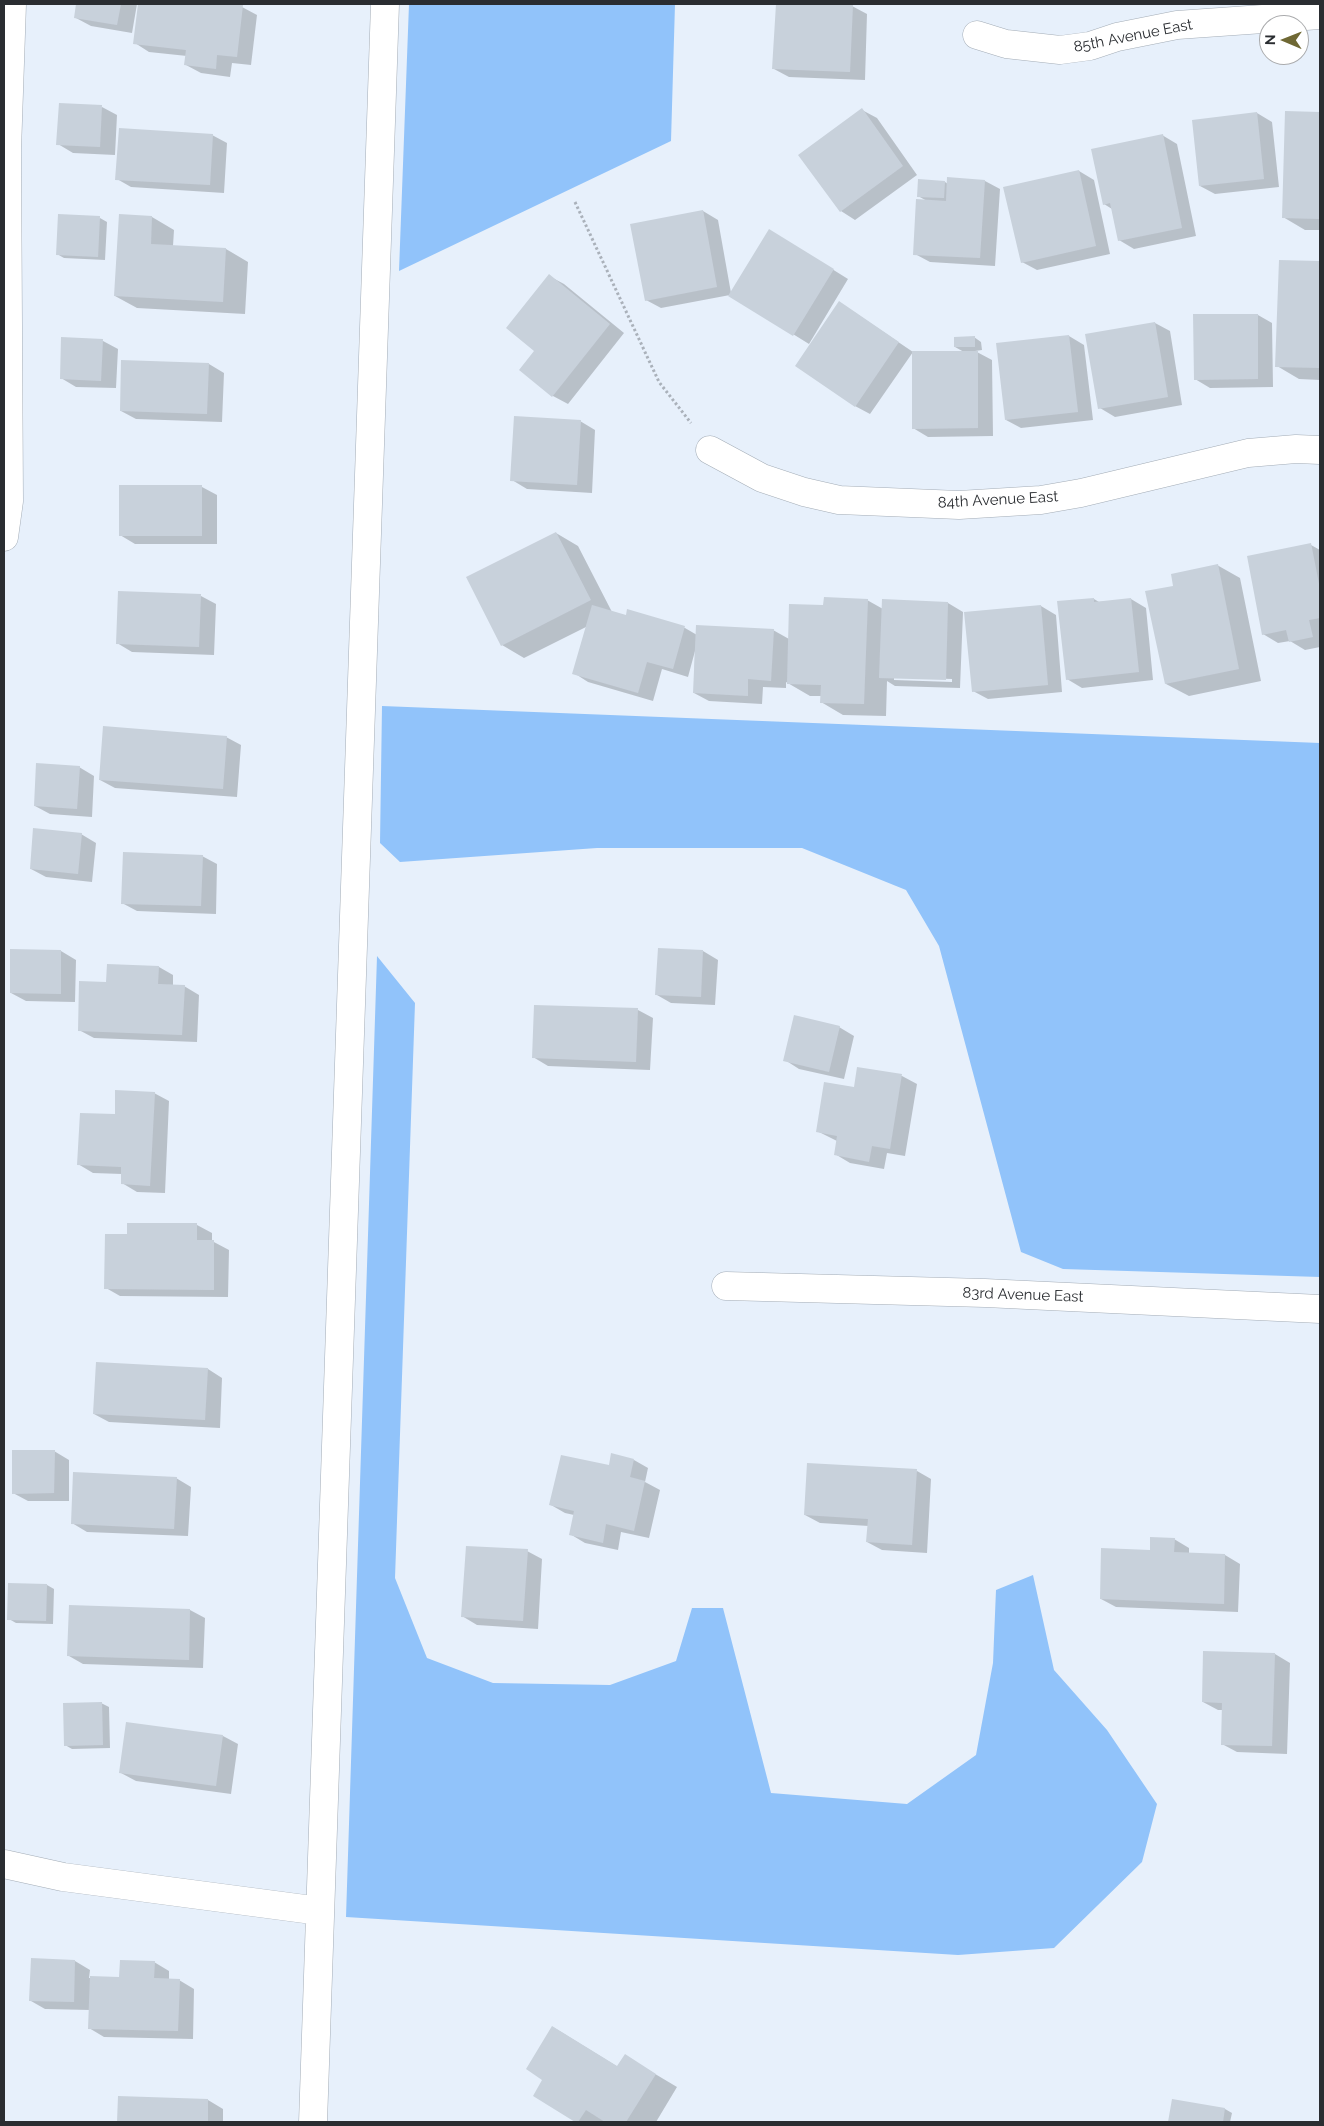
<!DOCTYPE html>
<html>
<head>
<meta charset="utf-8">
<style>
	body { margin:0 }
	#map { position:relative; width:1324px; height:2126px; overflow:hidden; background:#e7f0fb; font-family:Raleway,sans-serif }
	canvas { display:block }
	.frame { position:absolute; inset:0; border:5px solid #2a2d31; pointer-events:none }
	.north { position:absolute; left:1259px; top:15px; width:50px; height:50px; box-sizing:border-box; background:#fff; border:1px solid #aaabad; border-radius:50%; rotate:271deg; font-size:14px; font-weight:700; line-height:20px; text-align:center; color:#2a2d31 }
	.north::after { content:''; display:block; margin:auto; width:18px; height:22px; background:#6f6834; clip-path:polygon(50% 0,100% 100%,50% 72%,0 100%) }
</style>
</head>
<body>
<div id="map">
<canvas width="1324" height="2126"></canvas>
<div class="frame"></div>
<div class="north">N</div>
</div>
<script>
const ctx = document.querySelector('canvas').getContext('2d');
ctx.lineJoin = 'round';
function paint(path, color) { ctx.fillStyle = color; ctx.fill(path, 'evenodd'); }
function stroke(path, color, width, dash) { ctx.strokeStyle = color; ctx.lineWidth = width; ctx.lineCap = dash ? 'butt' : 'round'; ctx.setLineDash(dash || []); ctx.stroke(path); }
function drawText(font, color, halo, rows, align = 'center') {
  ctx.font = font + ' Raleway,sans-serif'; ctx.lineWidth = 4; ctx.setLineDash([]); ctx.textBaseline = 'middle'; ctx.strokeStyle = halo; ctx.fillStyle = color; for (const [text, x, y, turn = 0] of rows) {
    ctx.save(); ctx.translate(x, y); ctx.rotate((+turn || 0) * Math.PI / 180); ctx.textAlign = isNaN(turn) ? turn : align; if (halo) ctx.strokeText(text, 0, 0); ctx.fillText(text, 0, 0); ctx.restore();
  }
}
paint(new Path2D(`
	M409,4H675L671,141L399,271Z
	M382,706L1320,743V1277L1063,1269L1021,1252L939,946L906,890L802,848H597L400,862L380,843Z
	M377,956L415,1003L395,1578L427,1658L493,1683L610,1685L676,1661L692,1608H723L771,1793L907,1804L976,1755L993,1663L996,1590L1033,1575L1054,1670L1107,1730L1157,1804L1142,1862L1054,1948L958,1955L346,1917Z`), '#91c3fa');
paint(new Path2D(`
	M78,4H137L132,33L91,26L76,18Z
	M139,4H217L242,7L257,15L251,65L232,63L230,77L201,73L186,65L187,56L149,52L135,43Z
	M777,4L852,6L867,14L865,80L789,77L774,69Z
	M102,107L117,115L115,155L73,153L58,144Z
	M862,110L877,118L917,175L855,220L841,211Z
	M1286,112L1320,113V230H1305L1283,217Z
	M1257,113L1272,122L1279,187L1215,194L1200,186Z
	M212,135L227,143L224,193L131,187L117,179Z
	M1162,135L1177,144L1196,236L1134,249L1119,240L1112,209L1104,204Z
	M1079,171L1094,180L1110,254L1037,270L1022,262Z
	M985,181L1000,189L995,266L930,262L915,254L927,201L918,196L945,182L948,184Z
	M703,211L718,220L731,293L784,239L848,279L809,344L730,295L661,308L646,300Z
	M120,215L152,217L174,230L173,246L226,249L248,262L245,314L137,308L115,296Z
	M100,218L107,222L105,260L64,258L57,254Z
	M1280,261L1320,262V380L1299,379L1277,366Z
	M549,276L564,284L624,333L568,404L553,396L536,351Z
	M854,312L913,352L870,414L855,406Z
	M1258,315L1272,323L1273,387L1210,388L1195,379Z
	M1155,323L1170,331L1182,405L1115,417L1100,408L1087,335Z
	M1069,336L1084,345L1093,420L1021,428L1006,420Z
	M974,337L981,342L982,350L975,351L992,360L993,436L928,437L913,428L964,352L955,347Z
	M62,339L103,341L118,349L116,388L76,387L61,378Z
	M209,364L224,373L222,422L136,419L121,411Z
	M580,421L595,430L592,493L527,489L512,480Z
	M120,486L202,487L217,495V544H135L120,535Z
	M556,533L578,546L612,612L627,616L628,611L685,628L697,635L773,630L789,639L824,606L867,600L883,609V600L948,603L963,612L960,688L895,686L887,681L886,716L843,715L821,702L822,696H810L786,682V688L763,687L762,704L709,701L694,693L695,651L688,677L662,669L653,701L588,682L574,673L588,626L524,658L502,645ZM894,677L952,679V682L894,680Z
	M1311,545L1320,550V647L1305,650L1290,641L1278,643L1263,634Z
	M1217,565L1240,578L1261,681L1189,696L1166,684L1174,587Z
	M201,596L216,604L214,655L132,652L117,643Z
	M1094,599L1099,602L1131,599L1146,608L1153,680L1082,688L1067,679Z
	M1041,606L1056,615L1062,692L988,699L973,691Z
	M226,737L241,745L237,797L115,788L100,780Z
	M79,767L94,776L92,817L50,814L35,806Z
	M81,834L96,843L92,882L46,877L31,869Z
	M202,856L217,864L216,914L137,911L122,903Z
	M11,950L61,951L76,960L75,1002L26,1001L11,993Z
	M703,951L718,960L715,1005L671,1003L657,995Z
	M159,967L173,975V986H184L199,995L197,1042L94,1038L79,1030L108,983Z
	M638,1010L653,1018L650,1070L548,1066L533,1057Z
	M839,1027L854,1036L844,1079L799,1069L785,1060Z
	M858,1068L902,1076L917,1084L905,1156L887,1153L884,1169L850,1163L835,1154L837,1141L817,1131L856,1088Z
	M154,1093L169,1101L165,1193L137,1192L122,1183V1174L93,1173L78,1164L116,1115Z
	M128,1224L197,1225L212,1233V1241L229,1250L228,1297L120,1296L106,1288L129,1235Z
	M208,1369L222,1378L220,1428L109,1422L94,1414Z
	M54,1451L69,1460V1501H28L13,1493Z
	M634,1460L648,1468L645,1482L660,1490L649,1538L621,1532L618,1550L585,1543L570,1534L574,1515L565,1513L551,1505L610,1467Z
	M917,1471L931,1479L927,1553L882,1550L867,1542L869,1526L820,1523L805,1515Z
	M176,1478L191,1487L188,1536L87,1532L72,1523Z
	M1174,1539L1189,1548V1554L1225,1555L1240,1564L1238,1612L1116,1607L1101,1599L1151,1551Z
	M527,1551L542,1559L538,1629L477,1625L462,1616Z
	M47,1585L54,1589L53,1624L16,1623L9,1619Z
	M190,1610L205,1618L203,1668L83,1664L69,1656Z
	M1275,1654L1290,1663L1287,1754L1237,1752L1222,1744L1223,1710H1218L1203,1702Z
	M101,1703L109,1707L110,1748L72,1749L65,1745Z
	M223,1736L238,1744L231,1794L136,1781L121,1773Z
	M75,1961L90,1970L89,1978L120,1979L154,1962L169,1971V1980H179L194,1989L193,2039L104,2037L89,2028L90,2010L45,2009L31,2001Z
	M553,2027L618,2067L625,2056L677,2087L656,2122H578L535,2095L544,2079Z
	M120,2097L208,2100L223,2109V2122H119Z
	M1173,2101L1225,2109L1232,2113L1230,2122H1169Z`), '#0003');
paint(new Path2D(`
	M76,4H121L117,25L74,18Z
	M138,4L243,5L237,57L217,55L216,69L184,65L186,50L133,44Z
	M776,4H853L850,72L772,69Z
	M59,103L102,105L100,147L56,145Z
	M862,108L903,166L840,212L798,155Z
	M1285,111L1320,112V219L1282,218Z
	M1257,112L1264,179L1199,186L1192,120Z
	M119,128L213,134L210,185L115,180Z
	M1163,134L1182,228L1118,241L1110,203L1103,205L1091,149Z
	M1079,170L1096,246L1021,263L1003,187Z
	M947,177L985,180L980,258L913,255L916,199L946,201Z
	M918,179L945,181L944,198L917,197Z
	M703,210L717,287L645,301L630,224Z
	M58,214L100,216L98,257L56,255Z
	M119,214L152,216L151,244L226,248L223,302L114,296Z
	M769,229L834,269L793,336L728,296Z
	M1279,260L1320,261V368L1275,367Z
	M549,274L610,324L552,397L519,370L534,351L506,328Z
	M839,301L899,342L855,407L795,366Z
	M1193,314H1258V379L1194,380Z
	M1155,322L1168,397L1098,409L1085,334Z
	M1069,335L1078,412L1005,420L996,343Z
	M975,336V347H954V337Z
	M61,337L103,339L101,381L60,379Z
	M912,351H978V428L912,429Z
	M121,360L209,363L207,414L120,411Z
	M514,416L581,420L577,485L510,481Z
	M119,485H202V536H119Z
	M556,532L591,600L501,646L466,577Z
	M1311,543L1320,589V618L1309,620L1313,637L1289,642L1286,630L1262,635L1247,556Z
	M1218,564L1239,669L1165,684L1145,591L1173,586L1171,574Z
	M118,591L201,594L199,647L116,644Z
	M824,597L868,599L864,704L820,703L821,685L787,684L789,604L823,605Z
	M1094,598V602L1131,598L1139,672L1066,680L1057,601Z
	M882,599L948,602L946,680L879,678Z
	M592,605L626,615L627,609L685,626L673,669L647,662L638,693L572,674Z
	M1041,605L1048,685L972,692L964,612Z
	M696,625L774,629L771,681L748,679V696L693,693Z
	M103,726L227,736L223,789L99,780Z
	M36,763L80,766L77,809L34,806Z
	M33,828L82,833L78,874L30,869Z
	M123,852L203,855L201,906L121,904Z
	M658,948L703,950L701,997L655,995Z
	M10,949L61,950V994L10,993Z
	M107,964L159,966L158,984L185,985L182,1035L78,1031L79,981L106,982Z
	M534,1005L638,1008L636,1062L532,1058Z
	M794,1015L840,1026L829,1072L783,1061Z
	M857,1067L902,1074L890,1149L872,1146L869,1162L834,1155L837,1136L816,1132L824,1082L854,1087Z
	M115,1090L155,1092L150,1186L121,1184V1167L77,1165L80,1113L115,1114Z
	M127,1223H197V1240H214V1290L104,1289L105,1234H127Z
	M96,1362L208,1368L205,1420L93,1414Z
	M12,1450H55L54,1493L12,1494Z
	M611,1453L634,1459L630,1477L645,1481L634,1531L606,1524L603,1543L569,1535L574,1511L549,1505L561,1455L609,1465Z
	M807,1463L917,1469L912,1545L866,1542L868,1519L804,1515Z
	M73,1472L177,1477L174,1529L71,1524Z
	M1150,1537L1175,1538L1174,1552L1225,1554L1224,1604L1100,1599L1101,1548L1150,1550Z
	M466,1546L528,1549L523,1621L461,1617Z
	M8,1583L47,1584L46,1621L7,1620Z
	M69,1605L190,1609L189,1660L67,1656Z
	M1203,1651L1275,1653L1272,1746L1221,1745L1222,1703L1202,1702Z
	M102,1702L103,1745L64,1746L63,1703Z
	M126,1722L223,1735L216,1786L119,1773Z
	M31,1958L75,1960L74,2002L29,2001Z
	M120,1960L155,1961L154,1978L180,1979L178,2031L88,2029L90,1976L119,1977Z
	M552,2026L617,2066L625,2054L656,2074L626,2122H605L586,2110L578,2122H575L533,2096L542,2080L526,2069Z
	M118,2096L208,2099V2122H117Z
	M1172,2099L1225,2108L1223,2122H1168Z`), '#c8d1db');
const minor = new Path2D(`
	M977,35L1006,44L1060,50L1090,46L1117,37L1177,25L1320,15
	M710,450L762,478L804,492L839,500L959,505L1041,500L1081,493L1248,453L1296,449L1320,450
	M4,537L9,501L7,150L12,4
	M726,1286L985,1293L1320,1309
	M4,1864L63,1877L320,1911
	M313,2122L385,4`);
stroke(minor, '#a3acb6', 29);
stroke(new Path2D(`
	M575,202L659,382L691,423`), '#aab1ba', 3, [2.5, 2.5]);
stroke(minor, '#fff', 28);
drawText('15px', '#2a2d31', '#fff', [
	["85th Avenue East",1133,36,-11],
	["84th Avenue East",998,500,-3],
	["83rd Avenue East",1023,1295,2]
]);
</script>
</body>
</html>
